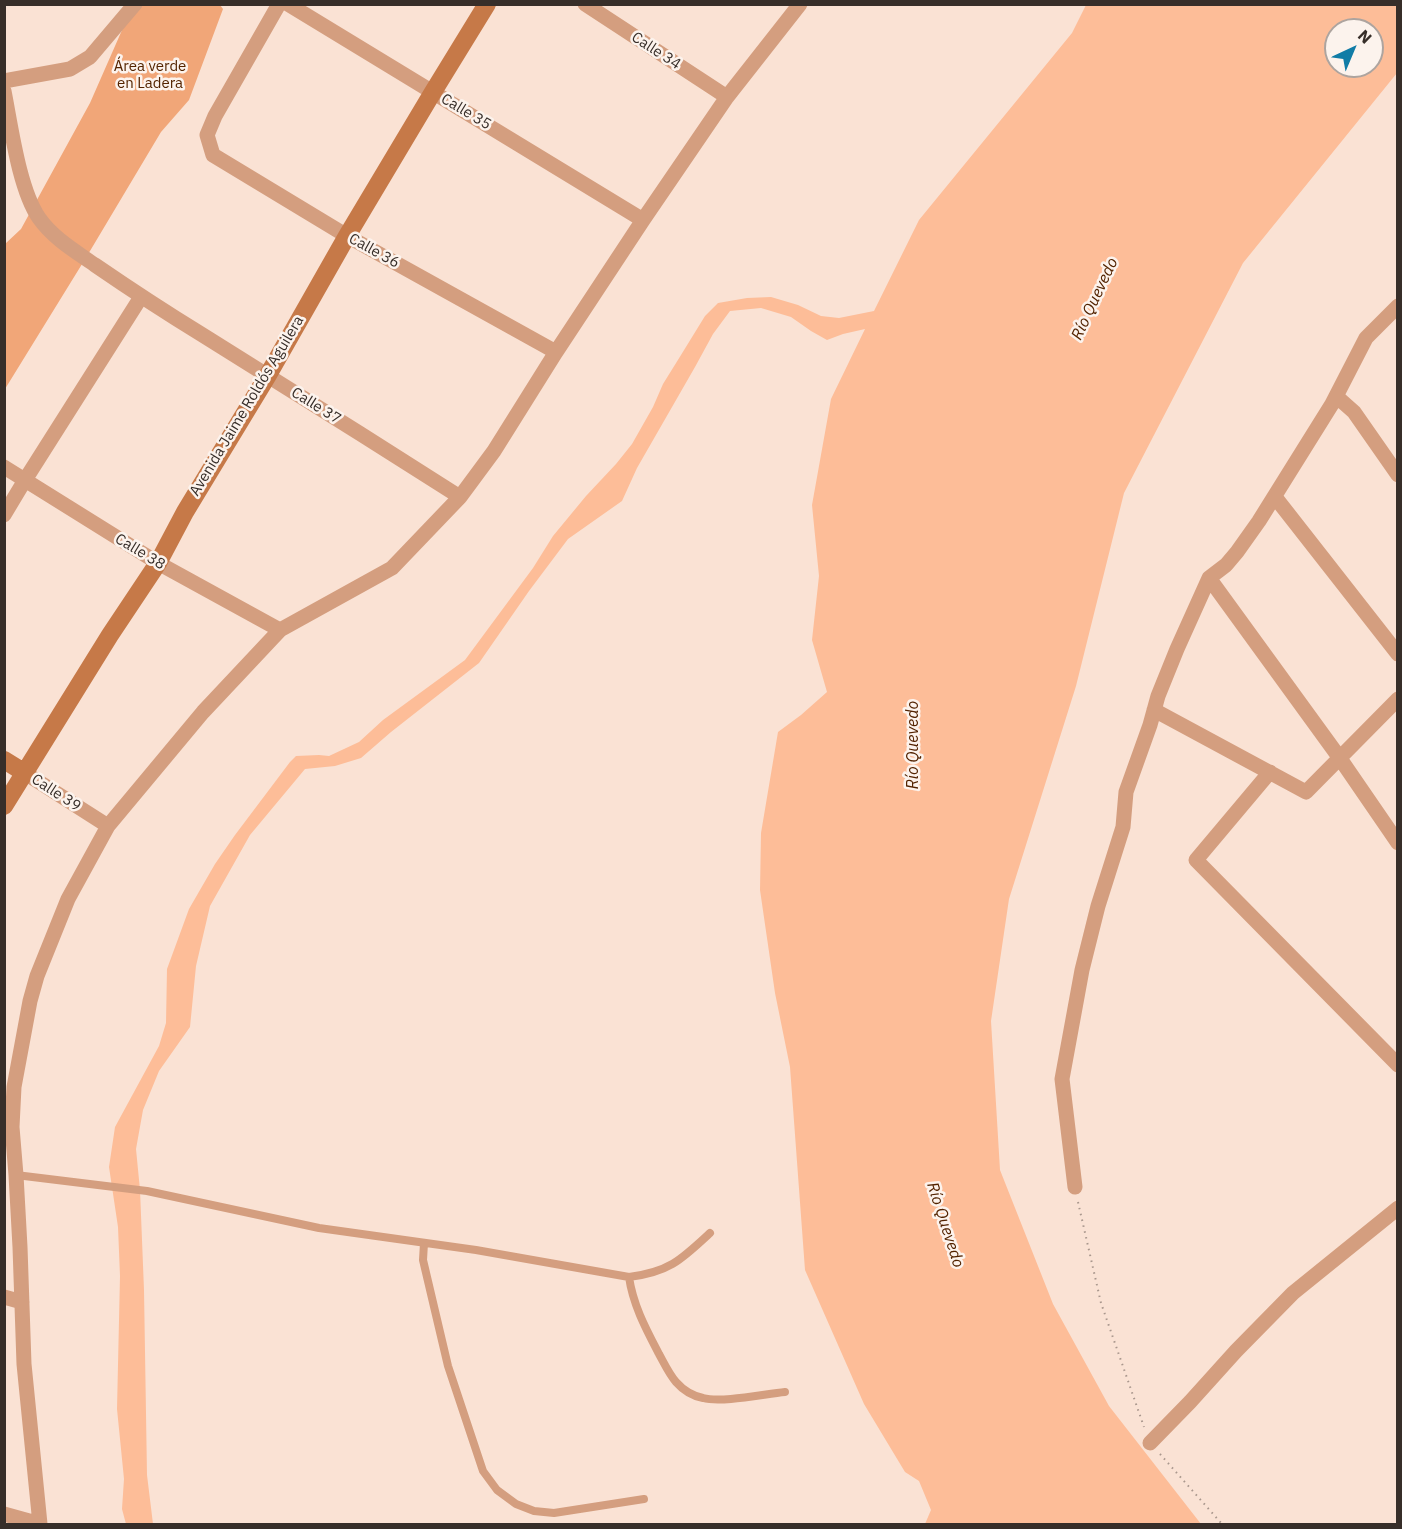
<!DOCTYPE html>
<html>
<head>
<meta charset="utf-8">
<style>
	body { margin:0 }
	#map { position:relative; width:1402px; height:1529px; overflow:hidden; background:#fae2d4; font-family:"IBM Plex Sans",sans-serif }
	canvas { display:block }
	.frame { position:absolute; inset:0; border:6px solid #372e29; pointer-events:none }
	.north { position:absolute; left:1324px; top:18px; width:60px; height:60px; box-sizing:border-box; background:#fcf3ed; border:2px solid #ada49f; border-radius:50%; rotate:44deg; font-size:16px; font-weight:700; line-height:24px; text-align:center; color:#372e29 }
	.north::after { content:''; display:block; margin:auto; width:21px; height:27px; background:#117ca6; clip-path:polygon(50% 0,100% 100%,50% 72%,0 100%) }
</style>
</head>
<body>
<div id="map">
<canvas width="1402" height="1529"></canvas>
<div class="frame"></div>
<div class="north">N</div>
</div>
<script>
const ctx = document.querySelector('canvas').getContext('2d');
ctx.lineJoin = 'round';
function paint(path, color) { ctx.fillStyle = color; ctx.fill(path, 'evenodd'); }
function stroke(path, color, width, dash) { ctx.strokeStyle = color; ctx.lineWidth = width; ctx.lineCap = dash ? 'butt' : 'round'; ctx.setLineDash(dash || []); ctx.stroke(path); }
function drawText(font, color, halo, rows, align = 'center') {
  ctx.font = font + ' "IBM Plex Sans",sans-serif'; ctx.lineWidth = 5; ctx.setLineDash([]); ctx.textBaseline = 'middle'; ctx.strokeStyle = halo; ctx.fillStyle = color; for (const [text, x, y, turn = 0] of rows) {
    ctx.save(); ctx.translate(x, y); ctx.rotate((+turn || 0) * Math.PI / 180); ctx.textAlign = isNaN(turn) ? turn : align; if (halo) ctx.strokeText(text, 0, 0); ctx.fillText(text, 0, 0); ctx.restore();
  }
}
paint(new Path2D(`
	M143,5H220L223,9L189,100L161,132L87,256L5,389V244L21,229L90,103L126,21Z`), '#f1a678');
paint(new Path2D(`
	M1086,5H1397V73L1243,263L1124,493L1076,686L1009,899L991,1021L1000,1170L1053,1304L1109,1406L1201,1524H925L931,1510L919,1481L905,1472L864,1404L805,1270L790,1067L775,993L760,890L761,833L778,732L801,715L827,692L812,640L819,576L812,505L831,399L865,329L843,334L827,340L811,331L791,317L761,308L730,311L713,334L695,367L637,468L622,501L568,539L529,591L479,663L391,732L361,758L335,766L305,769L250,835L210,906L196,966L190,1027L159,1071L143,1110L136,1149L140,1190L144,1290L147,1475L153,1524H126L122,1509L124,1479L117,1409L120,1276L118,1227L109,1167L115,1127L159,1046L166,1023L167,969L189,909L215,864L235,835L290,762L296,756L319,755L329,756L359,742L383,720L465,660L533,568L553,536L586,496L616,464L632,444L653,407L663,384L681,355L705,316L718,303L747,298L771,297L798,305L821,316L839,318L874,311L919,220L1072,33ZM1336,30H1372V66H1336Z`), '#fdbd98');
stroke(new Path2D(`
	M1078,1202L1101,1303L1144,1427
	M1160,1454L1222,1524`), '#a9978d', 2, [1.5, 4.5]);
stroke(new Path2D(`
	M16,1175L147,1191L319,1228L476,1250L629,1277C669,1272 681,1260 710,1233
	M424,1243L423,1260L448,1366L483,1471L497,1490L516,1504L534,1511L554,1513L644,1499
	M629,1277C633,1305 646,1329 659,1354C664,1363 669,1374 676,1382C683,1390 693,1396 703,1398C722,1403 764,1394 785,1392`), '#d49e7f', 8);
stroke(new Path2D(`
	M279,4L215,116L207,135L213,155L347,236L556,352
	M288,4L643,220
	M585,4L727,97
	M4,81L70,69L90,57L135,4
	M4,91C11,126 19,189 39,218C53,238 75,251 95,265C130,289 165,312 201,334C288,388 374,442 460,497
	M1336,396L1354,412L1398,475
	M4,467L158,563L280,630
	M1275,497L1398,654
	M4,515L25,480L141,297
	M1209,578L1339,757L1398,843
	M1154,710L1306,792L1398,699
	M1270,772L1196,860L1398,1065
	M25,773L108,826
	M1075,1187L1062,1079L1082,970L1098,906L1123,827L1126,792L1150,725L1158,696L1177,649L1209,578L1226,565L1237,552L1259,521L1332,404L1366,338L1398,306
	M4,1297L22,1302
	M1150,1443L1190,1402L1236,1351L1293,1293L1398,1208
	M4,1514L40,1524
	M40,1524L24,1364L20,1247L16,1175L12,1127L14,1087L30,1001L37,976L68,899L108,826L203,712L280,630L392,568L460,497L494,451L556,352L643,220L727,97L800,4`), '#d49e7f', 15);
stroke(new Path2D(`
	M4,760L25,773
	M4,806L110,635L158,563L185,512L268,375L347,236L433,92L487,4`), '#c67948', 18);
drawText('15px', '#372e29', '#fcf3ed', [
	["Calle 34",656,51,33],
	["Calle 35",466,112,31],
	["Calle 36",374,251,29],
	["Avenida Jaime Roldós Aguilera",247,406,-59],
	["Calle 37",316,406,32],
	["Calle 38",140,552,31],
	["Calle 39",56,793,33]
]);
drawText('15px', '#542400', '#fcf3ed', [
	["Área verde",150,67],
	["en Ladera",150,84]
]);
drawText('italic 16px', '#532300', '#fcf3ed', [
	["Río Quevedo",1095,299,-65],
	["Río Quevedo",913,745,-90],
	["Río Quevedo",945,1225,72]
]);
</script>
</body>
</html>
